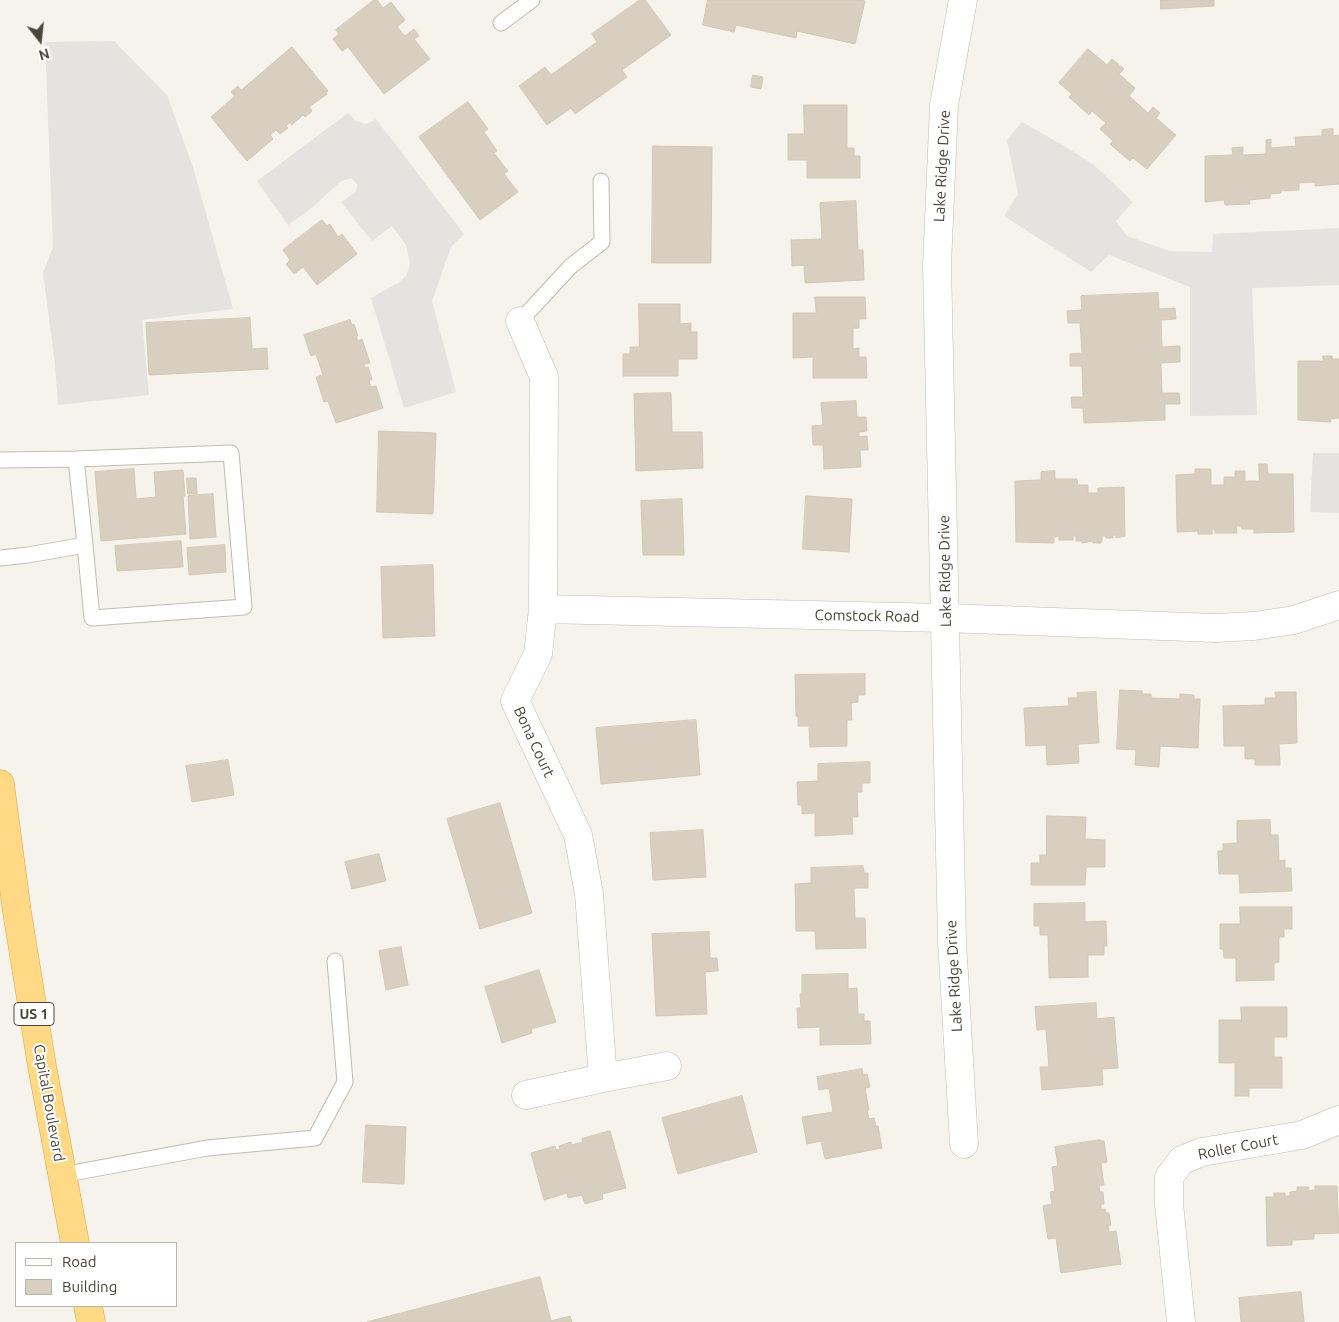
<!DOCTYPE html>
<html>
<head>
<meta charset="utf-8">
<style>
	body { margin:0 }
	#map { position:relative; width:1339px; height:1322px; overflow:hidden; background:#f6f3ec; font-family:Ubuntu,sans-serif }
	canvas { display:block }
	.legend { position:absolute; left:15px; top:1242px; width:162px; height:65px; box-sizing:border-box; background:#fff; border:1px solid #b7b4b0; margin:0; padding:6px 9px; list-style:none; font-size:15px; color:#4b4439 }
	.legend li { display:flex; align-items:center; gap:10px; height:25px }
	.legend b { width:25px; border:1px solid #b7b4b0 }
	.north { position:absolute; left:15px; top:15px; width:50px; height:50px; -webkit-text-stroke:4px #fff; paint-order:stroke; rotate:164deg; font-size:14px; font-weight:700; line-height:20px; text-align:center; color:#4b4439 }
	.north::after { content:''; display:block; margin:auto; width:18px; height:22px; background:#4b4439; clip-path:polygon(50% 0,100% 100%,50% 72%,0 100%) }
</style>
</head>
<body>
<div id="map">
<canvas width="1339" height="1322"></canvas>
<ul class="legend">
<li><b style="height:6px;background:#fff"></b>Road</li>
<li><b style="height:14px;background:#d8cfc1"></b>Building</li>
</ul>
<div class="north">N</div>
</div>
<script>
const ctx = document.querySelector('canvas').getContext('2d');
ctx.lineJoin = 'round';
function paint(path, color) { ctx.fillStyle = color; ctx.fill(path, 'evenodd'); }
function stroke(path, color, width, dash) { ctx.strokeStyle = color; ctx.lineWidth = width; ctx.lineCap = dash ? 'butt' : 'round'; ctx.setLineDash(dash || []); ctx.stroke(path); }
function drawText(font, color, halo, rows, align = 'center') {
  ctx.font = font + ' Ubuntu,sans-serif'; ctx.lineWidth = 4; ctx.setLineDash([]); ctx.textBaseline = 'middle'; ctx.strokeStyle = halo; ctx.fillStyle = color; for (const [text, x, y, turn = 0] of rows) {
    ctx.save(); ctx.translate(x, y); ctx.rotate((+turn || 0) * Math.PI / 180); ctx.textAlign = isNaN(turn) ? turn : align; if (halo) ctx.strokeText(text, 0, 0); ctx.fillText(text, 0, 0); ctx.restore();
  }
}
paint(new Path2D(`
	M114,41L167,95L193,167L233,309L142,320L149,395L58,405L55,365L43,273L53,247L45,42Z
	M348,113L356,121L366,124L376,119L464,234L451,247L432,301L456,392L404,408L371,298L398,283L406,276L410,264L406,245L392,226L372,241L341,202L356,192L357,184L351,178L341,181L313,207L288,225L257,181Z
	M1022,122L1066,147L1094,165L1133,202L1116,221L1127,236L1170,251L1212,252L1213,234L1339,228V285L1252,288L1257,415L1190,416V287L1109,255L1091,272L1004,216L1018,194L1007,140Z
	M1313,453H1339V513L1310,512Z`), '#e5e3e0');
const building = new Path2D(`
	M374,0H377L383,8L391,2L405,20L397,27L405,36L414,29L419,36L414,39L430,59L384,94L348,47L342,51L333,39L339,34L336,30Z
	M640,0H645L671,35L622,70L627,77L575,114L571,108L547,125L519,86L545,67L551,75L597,42L592,34Z
	M708,0H860L865,1L855,44L797,31L796,38L736,25L734,32L703,25Z
	M1161,0H1214V6L1161,9Z
	M292,47L328,91L326,92L327,94L309,107L312,111L305,117L303,115L292,125L290,122L286,126L288,128L280,134L276,130L270,135L273,139L247,161L211,117L235,96L231,92L238,86L241,90Z
	M1088,49L1107,65L1112,59L1124,69L1119,74L1135,88L1129,96L1148,113L1153,107L1160,113L1156,118L1176,135L1147,169L1133,158L1130,161L1110,144L1113,141L1100,129L1106,123L1092,111L1089,115L1069,97L1072,94L1059,83Z
	M753,75L763,77L761,89L751,87Z
	M468,102L488,129L484,132L497,151L494,153L508,171L504,174L518,192L480,220L419,137Z
	M804,105H847V148H854V156H860V178H807V160H788V134H804Z
	M1333,129V136L1339,135V184L1315,186V182L1299,183V190L1280,191L1281,193L1270,194V198L1249,200L1250,204L1225,205L1224,200L1205,202V156L1233,155L1232,148L1243,147V155L1266,154V140L1271,139V148L1296,146L1295,137L1322,136V130Z
	M653,146L712,147L711,263H652Z
	M856,201L858,250H863L864,280L805,283L804,265L792,266L791,240L822,239L820,203Z
	M322,220L327,226L330,224L338,237L342,234L357,254L317,285L303,267L294,274L286,264L290,260L283,250Z
	M1158,293L1159,309L1175,308L1176,319L1161,320L1162,347L1180,346V362L1161,363L1162,393H1179L1180,404H1165V420L1084,423L1083,408H1072L1071,397H1083L1082,366H1070V354L1082,353L1080,323H1068L1067,311L1082,310L1081,296Z
	M815,297H865L866,319H859V328H853V349L859,348V357H866L867,378H813V357L793,358V313H816Z
	M639,304H680V324L691,323V332H697V359H678V376H623V354H630V347H639Z
	M250,318L252,349L267,348L268,369L149,375L146,323Z
	M350,320L352,325L354,324L358,336L356,337L358,341L362,339L370,363L364,364L365,368L368,367L372,379L369,381L371,387L376,386L383,408L336,423L328,401L324,402L316,377L323,375L316,354L311,356L304,335Z
	M1323,356H1332V359H1339V418L1330,419L1331,422L1298,420V361H1323Z
	M671,393L672,432H702L703,468L636,471L634,394Z
	M856,401L857,417H866L867,431L859,432V437L867,436L868,450H860L861,467L824,469L823,445H813L812,426L823,425L821,403Z
	M379,431L436,433L433,514L377,512Z
	M1259,464H1267L1268,474H1293L1294,532L1254,533V529H1242L1241,526H1236L1237,533H1215V529H1212V534H1198V531L1177,532L1176,475L1195,474V469H1211V485H1224V477H1235V471H1245V481H1259Z
	M134,469L136,499L156,497L154,472L183,470L185,496H183L186,534L101,541L95,472Z
	M1055,471V479H1077L1078,485H1088V493H1098V488L1124,487L1125,536L1116,538V535H1113V538H1106V536H1102V541H1101V543H1093V541L1082,543V541H1076V536H1073V540H1059V536L1054,537V543L1016,542L1015,481L1041,480V472Z
	M187,478H196L197,494H188Z
	M213,494L216,537L190,539L188,496Z
	M806,496L852,499L849,552L803,549Z
	M682,499L684,555H643L641,501Z
	M181,541L183,567L117,571L115,546Z
	M225,545L226,572L189,575L187,548Z
	M433,565L435,636L383,638L381,567Z
	M865,674V695H858V702L851,703L852,720H847V746L810,747L809,726H798V716H796L795,675Z
	M1120,690L1142,691V694H1151V698L1180,699V694L1194,695V699H1200L1198,748L1160,746L1159,767L1135,765L1136,750L1117,749Z
	M1096,692L1099,743L1078,744L1079,763L1047,765L1046,745L1026,746L1024,708L1069,706L1068,698H1078L1077,693Z
	M1275,692H1296L1297,743L1279,744L1280,765H1255V759H1245V746H1224L1223,706L1265,705V698H1276Z
	M696,720L700,775L601,784L596,728Z
	M228,760L234,795L192,802L186,766Z
	M870,762V783H862V792H857L858,817H852L853,834L815,836V813L802,814V805H798L797,782L818,781V764Z
	M500,803L532,913L480,929L447,819Z
	M1047,816L1086,817L1085,839L1105,840V867H1086L1085,885H1031V863H1040V855H1046Z
	M1270,820L1271,835H1278L1279,861L1285,860V868H1291L1292,891L1240,893L1239,874H1219L1218,851H1223V844L1237,843V821Z
	M703,830L706,877L653,880L650,833Z
	M379,854L386,881L352,889L345,862Z
	M863,866L864,873H868V888H854L855,918H865L866,948L816,949L815,931H796L795,884L811,883V868Z
	M1085,903V922L1106,921L1107,946H1104V955H1088V977L1049,978L1048,935H1040V926H1034V904Z
	M1240,907H1292V929H1284V937H1279V962L1274,963V980L1236,981V958H1224L1223,949H1220V924H1240Z
	M709,932L710,958H717L718,971L705,972L707,1014L656,1016L652,934Z
	M401,947L408,985L386,990L379,951Z
	M539,970L556,1022L531,1029L532,1033L502,1043L485,987Z
	M848,974V989L857,988L858,1014H864V1021H870L871,1044L820,1045V1027L798,1028L797,1008H801L800,994H802V975Z
	M1096,1003L1097,1019L1114,1017L1118,1068L1102,1069L1103,1085L1042,1090L1040,1067H1049L1046,1030V1029L1037,1030L1035,1007Z
	M1241,1007H1287V1037H1274V1057H1282V1088H1249V1096H1235V1063H1219V1020H1241Z
	M862,1069L863,1075L867,1074L870,1087L865,1088L869,1110H867L869,1119L874,1118L876,1126H878L882,1148L825,1159L821,1141L807,1144L802,1117L833,1112L829,1088L819,1090L817,1077Z
	M742,1096L757,1152L678,1174L662,1118Z
	M366,1125L406,1127L404,1184L363,1182Z
	M610,1131L626,1188L602,1194L603,1199L585,1204L582,1195L568,1198L567,1193L544,1200L531,1153L555,1146L556,1150L560,1149L559,1146L571,1142L572,1145L583,1142L582,1139Z
	M1100,1140V1141H1104L1107,1162L1101,1163L1104,1185L1099,1186L1100,1192H1103L1104,1204H1101V1209H1105L1106,1213H1109L1111,1225H1108L1109,1232L1116,1231L1121,1264L1061,1273L1056,1238L1048,1239L1043,1206L1052,1204L1050,1192L1055,1191L1052,1167L1058,1166L1055,1147Z
	M1315,1186H1337L1339,1233L1314,1234V1239L1292,1240V1245L1267,1246L1266,1197H1274V1193H1285V1196H1290V1192L1297,1191V1187H1309L1308,1191L1315,1190Z
	M540,1277L551,1321L570,1316L572,1322H367Z
	M1301,1292L1304,1322H1241L1239,1298Z`);
paint(building, '#d8cfc1');
stroke(building, '#d3c7b4', 1);
const service = new Path2D(`
	M501,23L532,0
	M520,321L571,266L602,242L601,181
	M76,459L231,453L244,607L92,618L85,545
	M0,460L76,459L85,545L28,555L0,558
	M61,1175L207,1148L315,1138L345,1082L335,961`);
const minor = new Path2D(`
	M963,0L944,105L937,265L952,941L964,1144
	M520,321L544,377L543,609L538,654L515,701L578,835L589,894L603,1078
	M543,609L946,618L1216,628L1254,626L1294,620L1339,605
	M526,1095L603,1078L667,1066
	M1181,1322L1169,1204V1177L1182,1160L1202,1152L1302,1135L1339,1120`);
const trunk = new Path2D(`
	M0,784L17,912L42,1066L75,1243
	M88,1306L91,1322`);
stroke(service, '#c2bbae', 17);
stroke(minor, '#c2bbae', 29);
stroke(trunk, '#e0a43c', 29);
stroke(service, '#fff', 15);
stroke(minor, '#fff', 28);
stroke(trunk, '#ffd985', 28);
for (const [x, y, w] of [
	[34,1014,40]
]) { const box = new Path2D(); box.roundRect(x - w / 2, y - 11.5, w, 23, 4); ctx.fillStyle = '#fff'; ctx.fill(box); stroke(box, '#4b4439', 1); }
drawText('bold 14px', '#4b4439', null, [
	["US 1",34,1014]
]);
drawText('15px', '#4b4439', '#fff', [
	["Lake Ridge Drive",942,166,-87],
	["Lake Ridge Drive",945,571,-91],
	["Comstock Road",867,616,1],
	["Bona Court",534,742,65],
	["Lake Ridge Drive",954,976,-93],
	["Capital Boulevard",49,1103,80],
	["Roller Court",1238,1147,-11]
]);
</script>
</body>
</html>
